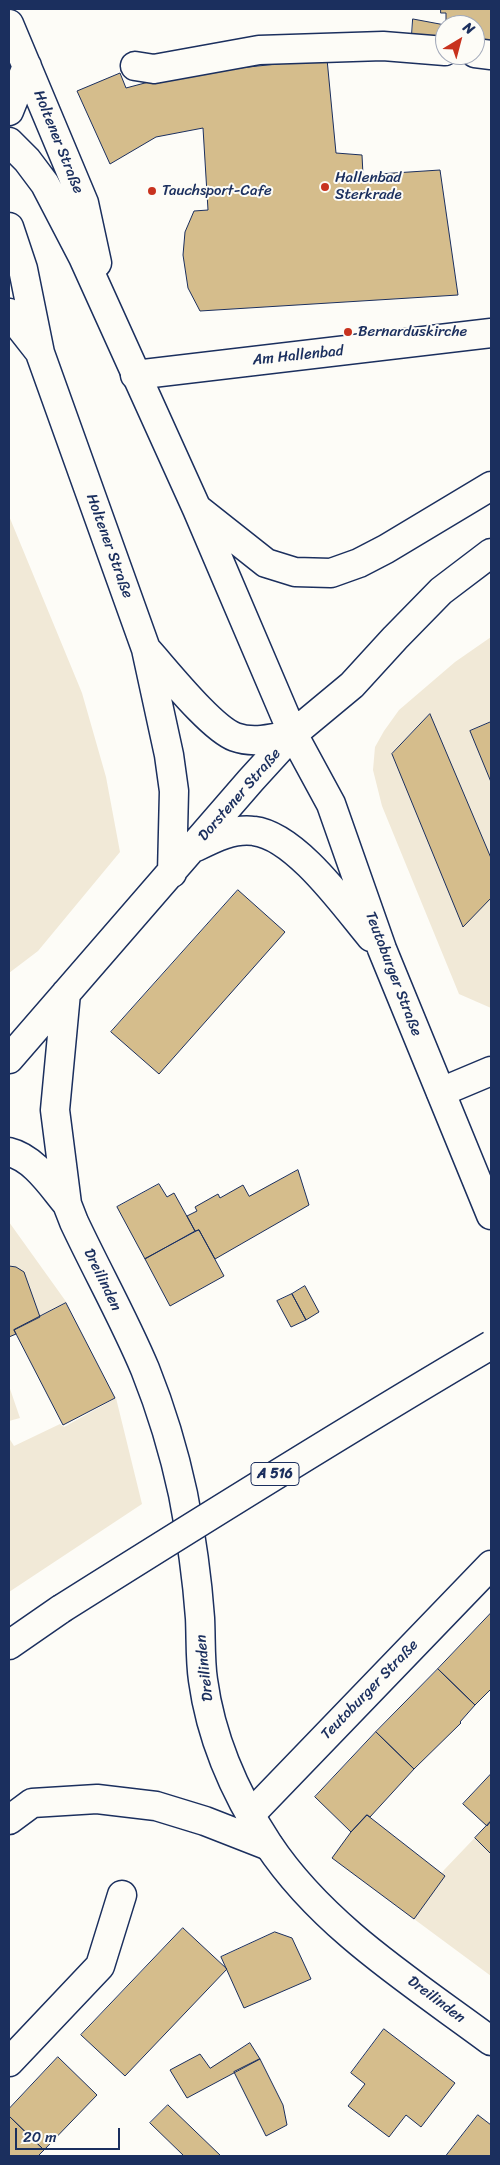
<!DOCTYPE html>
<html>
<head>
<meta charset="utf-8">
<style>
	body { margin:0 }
	#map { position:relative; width:500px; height:2165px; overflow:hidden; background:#fdfcf7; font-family:Sriracha,sans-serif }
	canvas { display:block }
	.frame { position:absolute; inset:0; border:10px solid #1b2f5e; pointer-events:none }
	.north { position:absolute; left:435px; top:15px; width:50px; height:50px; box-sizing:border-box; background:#fdfcf7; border:1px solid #a3aaba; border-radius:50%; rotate:37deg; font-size:14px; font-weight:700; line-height:20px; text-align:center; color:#1b2f5e }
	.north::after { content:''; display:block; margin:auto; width:18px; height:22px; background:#c8321e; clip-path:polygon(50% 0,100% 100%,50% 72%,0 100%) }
	.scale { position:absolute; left:15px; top:2128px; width:105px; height:22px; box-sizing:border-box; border:2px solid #1b2f5e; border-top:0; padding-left:6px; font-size:15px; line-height:18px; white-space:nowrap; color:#1b2f5e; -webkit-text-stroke:4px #fdfcf7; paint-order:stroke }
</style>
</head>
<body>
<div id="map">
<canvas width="500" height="2165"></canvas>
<div class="frame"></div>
<div class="north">N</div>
<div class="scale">20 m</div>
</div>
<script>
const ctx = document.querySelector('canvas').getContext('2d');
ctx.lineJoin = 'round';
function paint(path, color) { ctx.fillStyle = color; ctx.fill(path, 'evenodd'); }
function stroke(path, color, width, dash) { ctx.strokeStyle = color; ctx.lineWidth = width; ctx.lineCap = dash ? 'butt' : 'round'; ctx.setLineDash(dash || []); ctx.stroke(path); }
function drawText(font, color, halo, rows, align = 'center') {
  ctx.font = font + ' Sriracha,sans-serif'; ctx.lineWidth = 4; ctx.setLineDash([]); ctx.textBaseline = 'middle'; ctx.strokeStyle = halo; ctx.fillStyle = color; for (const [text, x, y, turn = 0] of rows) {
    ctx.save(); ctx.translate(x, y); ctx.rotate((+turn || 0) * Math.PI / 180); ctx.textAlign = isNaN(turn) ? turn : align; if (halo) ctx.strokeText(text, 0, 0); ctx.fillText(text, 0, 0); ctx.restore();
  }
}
paint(new Path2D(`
	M9,516L82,693L106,777L120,852L38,951L9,973Z
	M491,637V1008L459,994L382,806L373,770L375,747L384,731L399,710L455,662Z
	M9,1222L67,1303L14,1330L16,1334L9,1337Z
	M9,1386L20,1418L9,1421Z
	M116,1398L142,1504L9,1592V1438L14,1446L60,1424L64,1427Z
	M491,1774V1976L414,1919L444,1870L486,1826L463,1804Z`), '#f1e9d7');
const building = new Path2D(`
	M441,9H491V41H475V25H446V13H441Z
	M413,19L445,25V40L412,34Z
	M327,59L336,153L362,155L363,175L440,170L458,295L200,311L188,288L183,255L185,232L194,211L208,210L203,128L156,137L110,164L77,91L120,73L126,88L175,75Z
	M430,714L491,858V898L463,927L392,754Z
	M491,722V782L470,731Z
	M238,890L285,932L159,1074L111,1032Z
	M298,1170L309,1205L215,1259L199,1230L195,1231L187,1216L197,1211L195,1207L218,1194L220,1198L243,1185L249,1196Z
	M159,1184L167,1197L174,1193L195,1231L145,1259L117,1207Z
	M199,1230L224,1276L170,1306L145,1259Z
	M9,1266L16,1267L24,1272L40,1317L14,1330L16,1334L9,1337Z
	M305,1286L319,1312L306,1320L292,1294Z
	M292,1294L306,1320L291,1327L277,1301Z
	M66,1303L115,1398L63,1425L14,1330Z
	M491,1613V1689L475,1705L438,1669Z
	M438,1669L475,1705L460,1722L461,1723L414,1769L376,1732Z
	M376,1732L414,1769L370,1817L367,1815L351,1832L315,1797Z
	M491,1774V1821L487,1826L463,1804Z
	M367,1815L445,1876L414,1919L332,1858L351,1832Z
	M491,1821V1854L475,1838Z
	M183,1928L227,1969L125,2076L81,2035Z
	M275,1932L292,1938L311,1979L244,2008L221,1957Z
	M384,2029L455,2083L421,2127L406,2115L389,2137L348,2106L365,2084L351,2073Z
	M250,2043L260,2059L187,2098L170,2070L200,2054L210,2068Z
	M58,2057L97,2095L44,2150L9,2116V2109Z
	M260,2059L283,2105L287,2125L266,2136L234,2072Z
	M168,2105L221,2156H184L150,2123Z
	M478,2115L491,2125V2156H446Z
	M9,2116L44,2150L38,2156H9Z`);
paint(building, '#d5bd8c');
stroke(building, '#1b2f5e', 1);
const minor = new Path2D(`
	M475,53L491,55
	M135,66L154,69L259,50L383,46L445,51
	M135,375L491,333
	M441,1092L491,1071
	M250,1815L491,1565
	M9,2062L100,1966L122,1895`);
const major = new Path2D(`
	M9,24L84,203L97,263
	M9,111L27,66
	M9,142L27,160L45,184L83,257L197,509L293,734L331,804L382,949L491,1215
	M9,227L23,269L40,353L146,649L169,755L174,791L172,873
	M9,313L38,350
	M199,510L266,563L295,572L331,573L359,563L386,549L491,486
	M147,650C166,671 211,728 235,737C254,744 275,738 293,734
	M196,847C214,838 234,828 254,831C296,836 345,906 371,937
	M66,993L55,1110L67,1204L74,1222C97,1271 124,1319 145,1369C161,1409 174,1452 183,1494C191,1535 197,1576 200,1618C201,1638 200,1660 203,1680C211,1739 236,1795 268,1844C323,1927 413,1983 491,2041
	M9,1059L251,780L293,734L352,685L395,638L441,591L491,553
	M9,1152C34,1158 51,1185 67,1204`);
const highway = new Path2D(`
	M9,1645L61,1609
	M9,1820L32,1803L97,1799L156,1806L205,1821L269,1846`);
stroke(minor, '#1b2f5e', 31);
stroke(major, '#1b2f5e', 31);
stroke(highway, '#1b2f5e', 31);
stroke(minor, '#fdfcf7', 28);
stroke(major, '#fdfcf7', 28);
stroke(highway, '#fdfcf7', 28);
const highwayBridge = new Path2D(`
	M61,1609C204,1519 346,1430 491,1345`);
stroke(highwayBridge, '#1b2f5e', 31, []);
stroke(highwayBridge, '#fdfcf7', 28);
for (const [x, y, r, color] of [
	[325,187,5,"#c8321e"],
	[152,191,5,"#c8321e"],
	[348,332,5,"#c8321e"]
]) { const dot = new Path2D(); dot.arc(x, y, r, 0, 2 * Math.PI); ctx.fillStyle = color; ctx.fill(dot); stroke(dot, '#fdfcf7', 2); }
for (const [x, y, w] of [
	[275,1474,48]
]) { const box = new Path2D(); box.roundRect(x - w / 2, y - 11.5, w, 23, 4); ctx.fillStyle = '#fdfcf7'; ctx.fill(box); stroke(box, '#1b2f5e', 1); }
drawText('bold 14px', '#1b2f5e', null, [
	["A 516",275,1474]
]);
drawText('15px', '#1b2f5e', '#fdfcf7', [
	["Holtener Straße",58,142,68],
	["Am Hallenbad",298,356,-6],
	["Holtener Straße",109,546,70],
	["Dorstener Straße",240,795,-49],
	["Teutoburger Straße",393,974,69],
	["Dreilinden",102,1280,64],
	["Dreilinden",205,1668,-96],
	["Teutoburger Straße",370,1690,-46],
	["Dreilinden",436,2000,37]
]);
drawText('15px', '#1b2f5e', '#fdfcf7', [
	["Hallenbad",335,178],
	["Sterkrade",335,195],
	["Tauchsport-Cafe",162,191],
	["Bernarduskirche",358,332]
], 'left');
</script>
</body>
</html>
